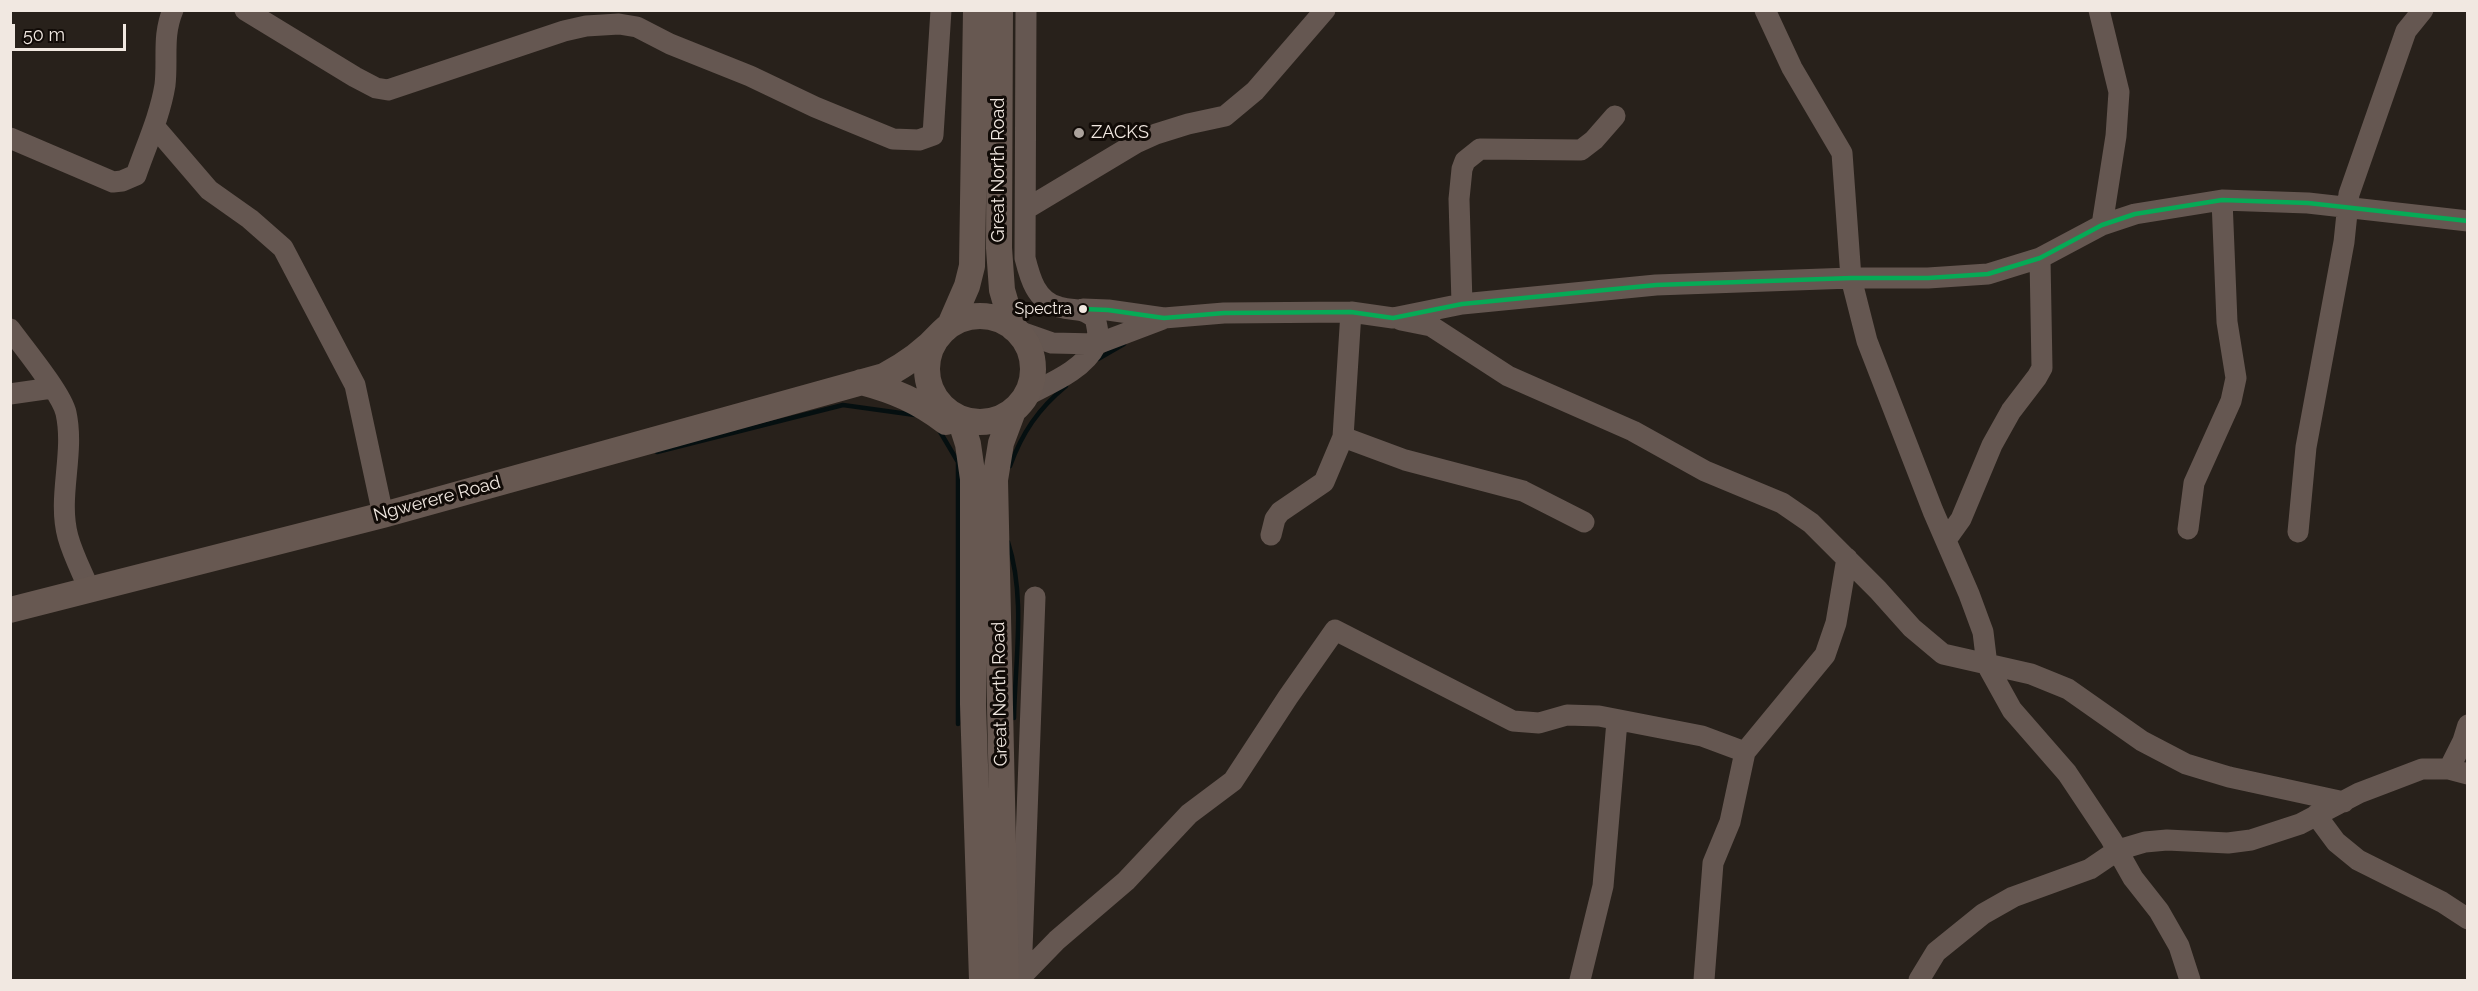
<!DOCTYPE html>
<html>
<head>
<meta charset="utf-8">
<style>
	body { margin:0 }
	#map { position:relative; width:2478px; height:991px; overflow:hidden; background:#28211b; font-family:Raleway,sans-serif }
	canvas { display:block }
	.frame { position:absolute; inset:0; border:12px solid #f1e8e1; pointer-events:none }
	.scale { position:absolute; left:12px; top:24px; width:114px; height:27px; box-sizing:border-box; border:3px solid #f1e8e1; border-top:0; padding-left:8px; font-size:18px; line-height:21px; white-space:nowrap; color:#f1e8e1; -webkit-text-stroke:4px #110b07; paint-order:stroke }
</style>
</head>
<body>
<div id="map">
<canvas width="2478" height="991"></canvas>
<div class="frame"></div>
<div class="scale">50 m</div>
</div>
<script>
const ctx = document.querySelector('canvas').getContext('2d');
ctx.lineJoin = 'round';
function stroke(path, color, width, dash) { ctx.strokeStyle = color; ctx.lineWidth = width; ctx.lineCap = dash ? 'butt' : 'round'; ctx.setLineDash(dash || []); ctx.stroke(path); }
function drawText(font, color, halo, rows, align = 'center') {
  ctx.font = font + ' Raleway,sans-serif'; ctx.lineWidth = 6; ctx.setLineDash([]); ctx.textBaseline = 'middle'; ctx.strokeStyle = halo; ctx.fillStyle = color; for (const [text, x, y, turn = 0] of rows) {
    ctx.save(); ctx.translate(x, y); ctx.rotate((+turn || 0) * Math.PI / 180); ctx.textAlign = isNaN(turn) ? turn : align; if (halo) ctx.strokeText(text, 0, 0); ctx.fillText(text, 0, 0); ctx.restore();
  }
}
stroke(new Path2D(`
	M1098,359L1124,344
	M939,430L958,462V724
	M657,452L843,405L915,415
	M1010,466C1022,433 1038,409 1066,386
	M1008,542C1026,598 1015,660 1014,718`), '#050f10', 4.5);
stroke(new Path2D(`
	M245,10L355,77L376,88L388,90L564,31L586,26L619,24L637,27L670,44L750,76L815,107L893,139L919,140L933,135L941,10
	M1765,10L1792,68L1842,153L1851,278L1867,341L1933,511L1969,594L1983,632L1987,665L2012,710L2067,773L2111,839L2133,878L2159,911L2179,946L2190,980
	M2099,10L2119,92L2116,136L2102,225
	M154,126L209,190L250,219L283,248L355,385L383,515
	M10,138L113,182L122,181L136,175C146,146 160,116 165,85C168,59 162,36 173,10
	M1026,209L1136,143L1156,134L1188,124L1225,116L1255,91L1325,10
	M1462,304L1459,199L1462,169L1465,161L1480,149L1581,150L1594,140L1615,116
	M1083,309L1108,310L1164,318L1224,313L1351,312L1393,318L1462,304L1656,285L1851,278H1928L1988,274L2040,258L2102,225L2135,214L2222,200L2308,203L2468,221
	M1401,320L1431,326L1508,376L1633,431L1705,471L1782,503L1811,523L1878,590L1912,628L1943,654L2031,674L2068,689L2142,741L2186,764L2229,777L2344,802
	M10,329C24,348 62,394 66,413C75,454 57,497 68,537C73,555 82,572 89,589
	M1015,330L1052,343L1097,344L1163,319
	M10,394L52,388
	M1024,397C1048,384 1083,371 1096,345C1100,337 1097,326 1095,318C1079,306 1076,312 1059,307C1036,301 1030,278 1025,258L1026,10
	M1343,437L1405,460L1523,491L1584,522
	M2188,529L2194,483L2231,401L2236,378L2227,322L2222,200
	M2298,532L2306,447L2344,242L2349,194L2406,31L2423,10
	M1271,535L1275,519L1280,512L1324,482L1343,437L1351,312
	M1946,540L1961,519L1992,445L2011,411L2037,377L2042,368L2040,258
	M2449,769L2463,741L2468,725
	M2316,815L2336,842L2358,860L2442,902L2468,919
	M1021,977L1035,597
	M995,980L1021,977L1057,940L1126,881L1189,814L1233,781L1288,697L1335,630L1513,721L1539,723L1567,715L1599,716L1702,736L1745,752
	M1580,980L1603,886L1617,721
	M1704,980L1713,863L1730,822L1745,752L1825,655L1836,623L1847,558
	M1919,980L1936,952L1983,914L2013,897L2090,869L2118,850L2145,842L2167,840L2228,843L2251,840L2300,824L2359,793L2422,769H2449L2468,774`), '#655751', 21);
stroke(new Path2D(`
	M1000,10L999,248L1002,290L1013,328
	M927 369a53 53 0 1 1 106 0a53 53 0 1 1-106 0Z
	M950,325L967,286L972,266L976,10
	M861,382C895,391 918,401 946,422
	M960,419L968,444L973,479V704L982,980
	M10,610L383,515L884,376C907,364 925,351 942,332
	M1006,980L995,480L1001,443L1013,411`), '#675851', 26);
stroke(new Path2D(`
	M1083,309L1108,310L1164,318L1224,313L1351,312L1393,318L1462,304L1656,285L1851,278H1928L1988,274L2040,258L2102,225L2135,214L2222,200L2308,203L2468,221`), '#06aa56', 4.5);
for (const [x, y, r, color] of [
	[1079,133,6,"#aba29c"],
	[1083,309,5,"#f1e8e1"]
]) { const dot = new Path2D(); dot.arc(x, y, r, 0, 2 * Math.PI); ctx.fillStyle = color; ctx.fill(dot); stroke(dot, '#110b07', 2); }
drawText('16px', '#f1e8e1', '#110b07', [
	["Spectra",1072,309]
], 'right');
drawText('18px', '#f1e8e1', '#110b07', [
	["ZACKS",1091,133]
], 'left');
drawText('18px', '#f1e8e1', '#110b07', [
	["Great North Road",999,170,-90],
	["Ngwerere Road",437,499,-15],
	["Great North Road",1000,694,-91]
]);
</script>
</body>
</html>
